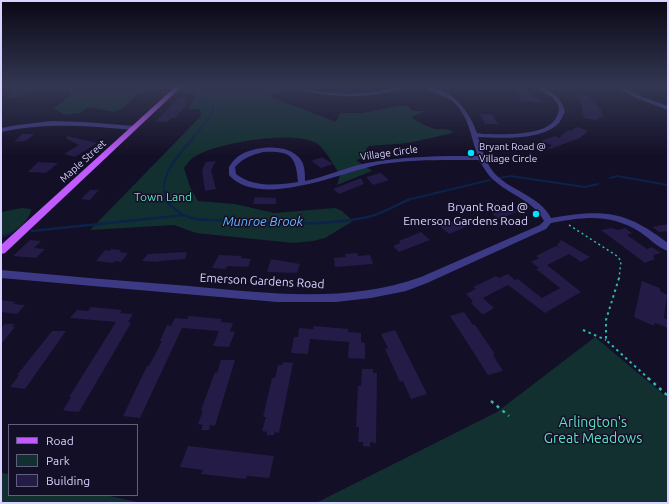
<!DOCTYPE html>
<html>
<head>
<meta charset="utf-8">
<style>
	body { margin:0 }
	#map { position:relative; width:669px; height:504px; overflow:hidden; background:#130f26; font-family:Ubuntu,sans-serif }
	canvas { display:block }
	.frame { position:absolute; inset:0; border:2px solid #d9d4ff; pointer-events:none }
	.legend { position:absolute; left:8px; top:424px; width:130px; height:72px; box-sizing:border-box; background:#130f26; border:1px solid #625e7d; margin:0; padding:5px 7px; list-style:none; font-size:12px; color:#d9d4ff }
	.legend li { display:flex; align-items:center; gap:8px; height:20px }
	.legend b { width:20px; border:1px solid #625e7d }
</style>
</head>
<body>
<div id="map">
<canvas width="669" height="504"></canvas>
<div class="frame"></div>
<ul class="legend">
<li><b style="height:5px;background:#c25bff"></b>Road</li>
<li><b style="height:11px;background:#12302f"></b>Park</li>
<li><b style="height:11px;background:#241b47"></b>Building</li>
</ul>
</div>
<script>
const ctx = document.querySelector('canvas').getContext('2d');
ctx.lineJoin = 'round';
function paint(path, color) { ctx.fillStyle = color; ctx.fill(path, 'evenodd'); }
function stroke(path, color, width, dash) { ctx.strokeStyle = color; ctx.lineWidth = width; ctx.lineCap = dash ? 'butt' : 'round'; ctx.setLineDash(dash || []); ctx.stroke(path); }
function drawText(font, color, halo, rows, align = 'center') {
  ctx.font = font + ' Ubuntu,sans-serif'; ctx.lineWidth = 3; ctx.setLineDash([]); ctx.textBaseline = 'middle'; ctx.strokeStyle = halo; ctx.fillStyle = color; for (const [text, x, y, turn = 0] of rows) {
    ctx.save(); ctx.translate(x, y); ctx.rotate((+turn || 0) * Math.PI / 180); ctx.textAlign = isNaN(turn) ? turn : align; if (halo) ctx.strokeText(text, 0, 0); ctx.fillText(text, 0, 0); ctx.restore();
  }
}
paint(new Path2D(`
	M64,87H142L147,90L137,94L123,108L114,112L90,107L85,109L80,113L64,115L54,108L70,96L69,91Z
	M182,87H288L269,96L336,122L340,113H362L398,106H408L413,111H425L412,117C413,120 431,128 435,129C442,130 449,127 453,133L408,143L369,146L366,149L369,157L356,160L372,171L337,185L340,175C334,166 327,152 319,145C300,128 213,143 194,157C190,159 187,165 184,168L190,187L198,201L235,204L274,213L335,208L342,211L353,221L325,238L313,241L293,243L196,233L174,225L90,230L201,116L200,109H188L196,96L186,92L178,91Z
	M22,208L31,209C31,221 12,234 1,238V212Z
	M595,337L668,398V503H316L497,412Z
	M1,473L9,474V495H105L142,503H1Z`), '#12302f');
stroke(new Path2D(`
	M134,87L136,90L171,88
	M180,89L190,91L214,105L212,114L194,137`), '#0c2248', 1.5);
stroke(new Path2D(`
	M500,178L510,176L585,187L598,184
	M610,178L617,176L668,185
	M166,200C157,175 180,153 195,136
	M407,200L490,180`), '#0c2248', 2);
stroke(new Path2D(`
	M165,199L171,206L183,215
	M32,231L184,215C195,221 204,219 216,220C265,224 320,227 368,217C382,214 396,205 410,199
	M1,236L11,233`), '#0c2248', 2.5);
paint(new Path2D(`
	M29,87H41L21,96L8,99L13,91Z
	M515,87H526L530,95L545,103L519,101L520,97Z
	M575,95L588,96L601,110L603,118L598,117L599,119L595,120L584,118L581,103Z
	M179,98H188L184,103H188L175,118H171L167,122L156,121Z
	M480,114H492L498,124H485Z
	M577,127L588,131L580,138L547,150L552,145L541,141L555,136L559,138L568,130L571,131Z
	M22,134H34L26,141L14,142Z
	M67,136L97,143L75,157L64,154L79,145L66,138Z
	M322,157L333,164L321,168L311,161Z
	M216,161L211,170L216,189L205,191L202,170L206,162Z
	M38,162L58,163L46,173L28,172Z
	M381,173L389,180L373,185L366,177Z
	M361,178L364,184L339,194L333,189Z
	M90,190H99L90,200L81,199Z
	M255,197L276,198V204H253Z
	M507,205L517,212L499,219L492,214L497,212L494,210Z
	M459,219L468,226L449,234L439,226Z
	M668,224V231L659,232L652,227Z
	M612,228L618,230L625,228L632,233L627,235L647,249L652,247L661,253L653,255L655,256L653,257L655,259L645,263L601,230Z
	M421,232L430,240L399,252L393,246L400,243L399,241Z
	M30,240L41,241L34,248L45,249L36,258L13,256Z
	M561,240L590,257L581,262L569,254L547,265L581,292L545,313L508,285L483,298L494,308L484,314H482L471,303L473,301L466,294L476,289L473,287L496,276L499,278L508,274L515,280L518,279L542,298L560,288L536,269L539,268L531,262L539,258L536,256L556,246L560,248L557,245Z
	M111,249L121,250L119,252L128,253L121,262L115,261L113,263L96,261L105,250L110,251Z
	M187,252L185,259L159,261L158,262L142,261L148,254Z
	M357,253L358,256L370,255L373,264L335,267L334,258L346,257L345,254Z
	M219,255L241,256V258L251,259L248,267L227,266L226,269L212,268Z
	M271,259L300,264L297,273L267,272Z
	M642,281L660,288V291L667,295L664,318L668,320V328L658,324L654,323V326L634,317Z
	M1,300L16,302L13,304L25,305L17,314L1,312Z
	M91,307L122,310L120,313L133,314L128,322L131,323L79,412L67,411L63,410L71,397H69L116,322L70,318L77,310L88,311Z
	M464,312L473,325H475L495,354L493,355L503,371L488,375L450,316Z
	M189,316L222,319L221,322L233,323L230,331L235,332L229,347L213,346L219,331L182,328L140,418L123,416L147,366H149L162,341H160L167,325L171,326L175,318L187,319Z
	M5,324H14L12,327H15L1,344V328Z
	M314,326L348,329V332L361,333V342L365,343V359L348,358L349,342L310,339L308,354L291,353L294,337H298L299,328L313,329Z
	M395,330L427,394L411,399L403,381L400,382L385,349L388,348L381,334Z
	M52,331H66L25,389L10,387L19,375H17Z
	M221,360H235L215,426L210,425L209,430H201L203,425L198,424L203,410H201L215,372L217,373Z
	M283,362L293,363L279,433L275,432L274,435H267V432L262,431L266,417H263L272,378H275L278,365H282Z
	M362,369H373V373H377L376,443L370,442V447L363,446V442H358L359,427H356L358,386H361Z
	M188,446L274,456L269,478L247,476L246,479L201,474L203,470L180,467Z`), '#241b47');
stroke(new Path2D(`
	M569,225L617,256L621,261L619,279`), '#2fb8b0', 1.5, [2, 3]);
stroke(new Path2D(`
	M619,278L606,320V340L649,379
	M583,330L606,340`), '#2fb8b0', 2, [2.5, 3.5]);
stroke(new Path2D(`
	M648,378L668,396
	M491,401L509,416`), '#2fb8b0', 2.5, [3, 4.5]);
paint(new Path2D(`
	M292,87L321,92L348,94L376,92L399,87H405C400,90 391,92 385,93C353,99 323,96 292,88Z
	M424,87C451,87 469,110 477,133L483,134C502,134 546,137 556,118C559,112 560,109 557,103C552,95 542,92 535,87C548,86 563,99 565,112C563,115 561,120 559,123C541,141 501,138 478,137C482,150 486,164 495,174C511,191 540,196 551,218C603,209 625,210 668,243V251C658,248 649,238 640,232C609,213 585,217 551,223L546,229L427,283L406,291L371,298L336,302H277L1,278V270C64,276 126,281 189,286C266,293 346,304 421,277L540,225L544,221C535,202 511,195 496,182C488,176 484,168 479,160C447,160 414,159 382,164C344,171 260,210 229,175V167C232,162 236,157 242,154C258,146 289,143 301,160C305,166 305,174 305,181C326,177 346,167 367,163C404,156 441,156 478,156C470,136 469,112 449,99C441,94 429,92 424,87ZM263,152C290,151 296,155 298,182C278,185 254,188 236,174L235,167C243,158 252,155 263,152Z
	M617,87H622L640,96L668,106V110L636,98Z
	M51,121L84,122L134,126L137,128L134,130C89,126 46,122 1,132V128L18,125Z`), '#3d3a85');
paint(new Path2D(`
	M175,87H181L5,253L1,254V245Z`), '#c25bff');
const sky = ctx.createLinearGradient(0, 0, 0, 157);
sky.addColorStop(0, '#0a0815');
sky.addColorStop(0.55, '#333752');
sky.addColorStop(1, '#33375200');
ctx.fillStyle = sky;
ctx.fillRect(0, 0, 669, 157);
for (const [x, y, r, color] of [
	[471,153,4,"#00e5ff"],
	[536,214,4,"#00e5ff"]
]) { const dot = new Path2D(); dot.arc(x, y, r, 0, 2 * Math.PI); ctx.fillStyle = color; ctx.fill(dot); stroke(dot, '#130f26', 1.5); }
drawText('10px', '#d9d4ff', '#130f26', [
	["Bryant Road @",479,147],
	["Village Circle",479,159]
], 'left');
drawText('10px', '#d9d4ff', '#130f26', [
	["Village Circle",389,153,-8],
	["Maple Street",83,161,-42]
]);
drawText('12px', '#5fe0c0', '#130f26', [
	["Town Land",163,197]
]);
drawText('12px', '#d9d4ff', '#130f26', [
	["Bryant Road @",528,207],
	["Emerson Gardens Road",528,221]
], 'right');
drawText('12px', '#d9d4ff', '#130f26', [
	["Emerson Gardens Road",262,281,3]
]);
drawText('italic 13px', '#62b6ff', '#130f26', [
	["Munroe Brook",263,222]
]);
drawText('14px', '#5fe0c0', '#130f26', [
	["Arlington's",593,422],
	["Great Meadows",593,438]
]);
</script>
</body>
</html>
